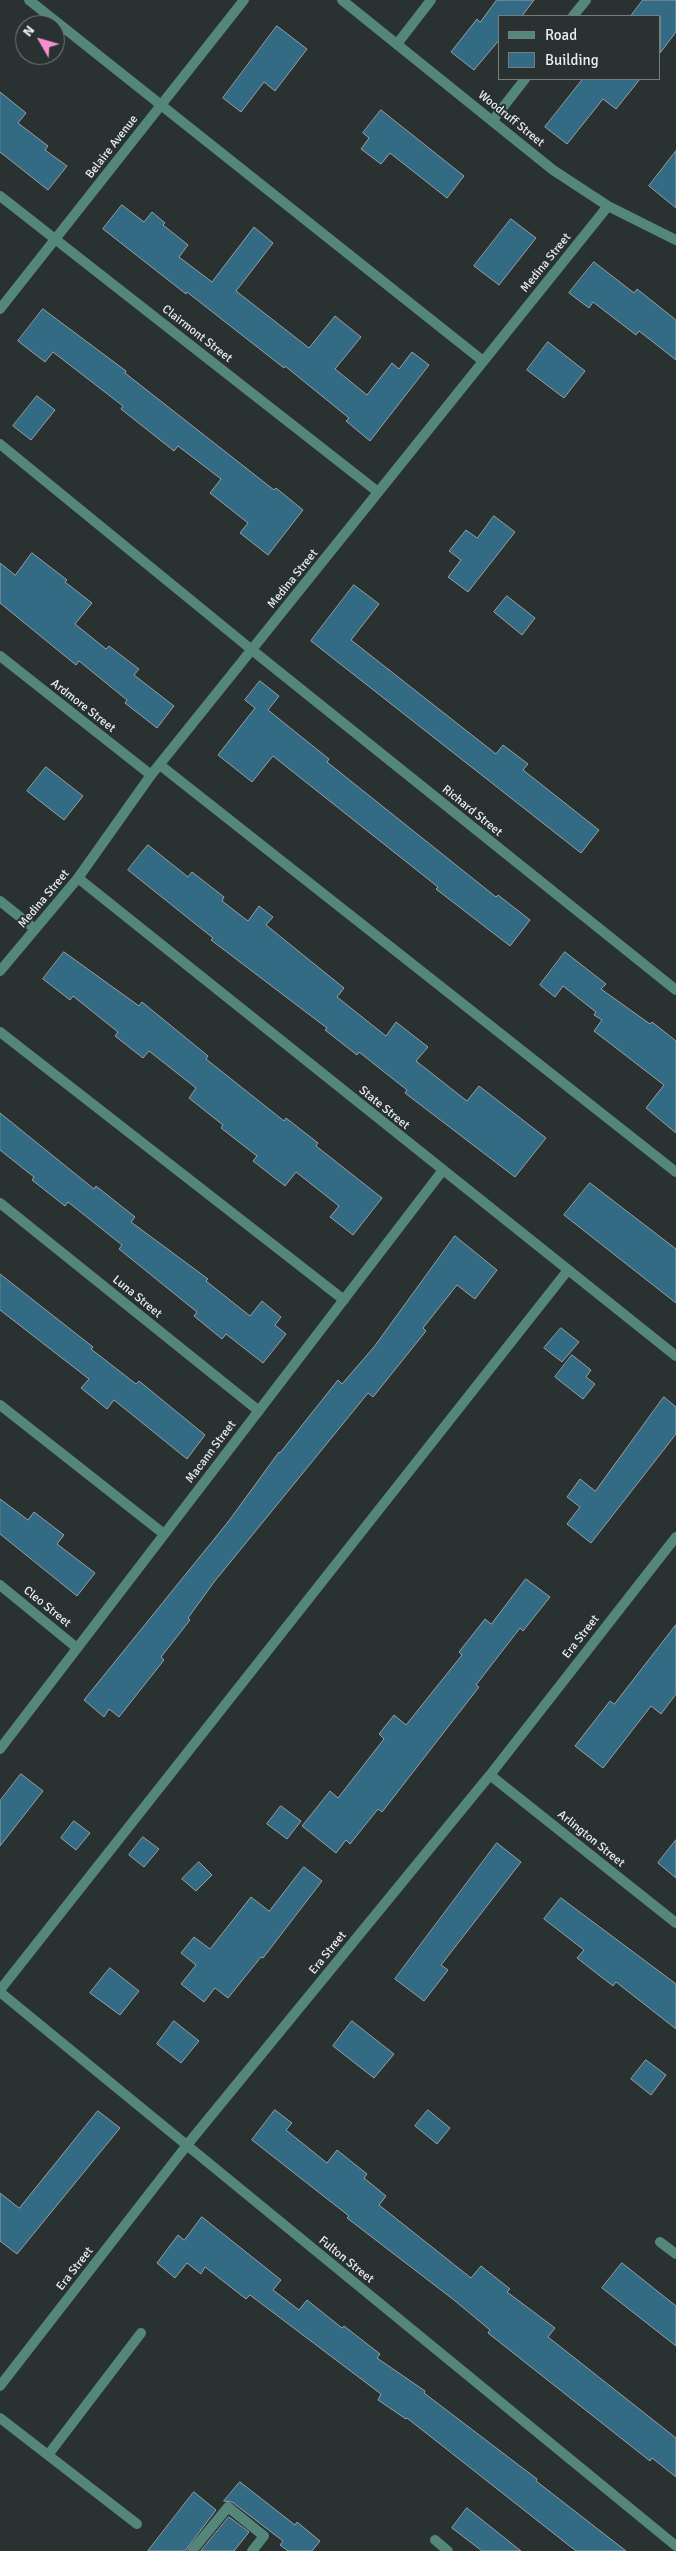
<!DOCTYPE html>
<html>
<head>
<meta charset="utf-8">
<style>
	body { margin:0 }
	#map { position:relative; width:676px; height:2551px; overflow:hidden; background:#293131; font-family:Signika,sans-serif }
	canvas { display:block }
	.legend { position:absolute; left:498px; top:15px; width:162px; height:65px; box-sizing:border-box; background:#293131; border:1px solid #767d7d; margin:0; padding:6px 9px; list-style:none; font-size:15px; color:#eaeeef }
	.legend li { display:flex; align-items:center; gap:10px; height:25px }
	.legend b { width:25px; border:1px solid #767d7d }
	.north { position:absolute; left:15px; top:15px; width:50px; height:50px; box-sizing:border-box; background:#293131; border:1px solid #767d7d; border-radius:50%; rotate:308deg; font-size:14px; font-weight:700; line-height:20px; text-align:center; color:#eaeeef }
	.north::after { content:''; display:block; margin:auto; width:18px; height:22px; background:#f690d0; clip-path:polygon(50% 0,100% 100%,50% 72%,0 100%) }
</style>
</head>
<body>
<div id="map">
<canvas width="676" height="2551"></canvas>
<ul class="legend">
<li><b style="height:6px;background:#54877a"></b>Road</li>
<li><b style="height:14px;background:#336a84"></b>Building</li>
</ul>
<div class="north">N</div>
</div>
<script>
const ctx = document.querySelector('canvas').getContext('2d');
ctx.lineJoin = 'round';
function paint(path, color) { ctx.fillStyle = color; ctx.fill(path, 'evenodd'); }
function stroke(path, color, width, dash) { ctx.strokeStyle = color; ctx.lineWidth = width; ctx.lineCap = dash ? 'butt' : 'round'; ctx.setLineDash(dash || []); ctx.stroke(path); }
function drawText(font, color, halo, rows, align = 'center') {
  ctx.font = font + ' Signika,sans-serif'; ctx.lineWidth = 4; ctx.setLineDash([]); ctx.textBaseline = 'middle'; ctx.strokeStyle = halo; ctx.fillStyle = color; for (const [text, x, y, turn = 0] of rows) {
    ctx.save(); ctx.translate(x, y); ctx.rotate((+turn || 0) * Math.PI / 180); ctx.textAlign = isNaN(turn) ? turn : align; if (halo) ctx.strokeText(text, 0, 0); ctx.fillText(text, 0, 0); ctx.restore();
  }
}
const building = new Path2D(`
	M497,0H534L522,16H500V39L474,70L451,52L477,19L480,22Z
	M643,0H676V32L660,53V16H631Z
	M277,26L307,49L275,91L264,82L241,112L223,98Z
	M583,79H640L616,109L603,99L567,144L545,127Z
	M0,92L26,113L18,123L48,146L45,150L67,166L48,190L0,152Z
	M381,110L464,176L447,198L390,153L381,164L361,149L369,138L363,133Z
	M676,151V208L649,186Z
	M122,205L144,222L152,212L165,223L163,225L188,245L179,257L212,282L254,227L273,243L236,291L309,348L335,316L361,337L335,369L367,395L392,363L399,369L412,352L429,365L370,441L346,421L349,418L285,366L284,368L187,292L186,294L103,229Z
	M511,219L536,238L499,285L474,266Z
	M594,262L634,293L637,289L676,320V360L639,331L636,335L593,302L589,308L569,293Z
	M43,309L126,371L125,373L274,490L276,488L303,510L268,555L240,533L248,523L210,493L221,479L178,446L174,451L121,409L123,406L53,352L45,362L18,341Z
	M548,342L585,371L564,398L527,370Z
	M37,396L55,410L31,440L13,426Z
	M494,516L515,532L468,592L448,577L461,560L449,551L466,530L477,538Z
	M32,553L67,580L65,582L92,603L75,624L106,649L109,646L139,669L134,675L174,706L157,728L125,703L127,700L79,661L76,665L0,603V563L15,575Z
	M354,585L379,604L351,640L496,754L503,745L528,764L523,770L599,830L581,853L311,641Z
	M507,596L535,618L522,635L494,612Z
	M260,681L279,696L268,710L329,759L327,762L496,897L498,895L530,920L510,946L436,889L438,887L273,756L252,782L218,755L255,708L245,700Z
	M46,767L83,796L64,820L27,791Z
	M148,845L188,877L192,872L224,897L222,901L248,921L259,906L273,917L266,925L344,988L337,997L386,1036L396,1022L428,1047L416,1061L467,1101L479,1086L546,1138L515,1177L405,1093L407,1090L359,1052L357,1055L325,1030L327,1028L211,940L213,938L128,870Z
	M64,952L139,1006L142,1002L208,1056L206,1059L284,1121L286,1118L318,1143L316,1146L382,1198L353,1235L330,1217L339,1206L296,1172L285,1186L253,1161L257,1156L221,1128L223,1125L189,1098L196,1088L149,1051L143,1058L115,1036L118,1032L73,996L70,1000L43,979Z
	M565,952L606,984L601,989L650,1024L652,1022L676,1041V1133L646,1108L664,1085L594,1031L602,1020L594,1015L596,1012L563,986L555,997L540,985Z
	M0,1113L94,1189L96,1186L135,1217L131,1222L208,1279L206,1281L250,1316L262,1301L281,1317L275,1325L286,1334L263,1363L226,1334L222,1339L194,1316L197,1312L119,1249L122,1245L68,1202L65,1206L32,1180L34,1177L0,1150Z
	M590,1183L676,1249V1303L564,1215Z
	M455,1236L497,1270L475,1299L457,1285L423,1328L426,1331L373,1397L368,1393L214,1582L188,1618L190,1620L161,1657L164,1660L119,1717L109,1709L104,1717L84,1700L228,1522L279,1452L280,1453L338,1380L342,1384L374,1347Z
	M0,1274L93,1347L91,1349L136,1384L139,1381L205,1435L187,1459L114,1400L107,1409L81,1388L89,1379L0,1310Z
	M561,1328L579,1342L562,1362L544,1348Z
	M572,1355L591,1370L586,1377L595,1384L583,1399L555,1377Z
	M664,1397L676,1407V1434L591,1543L567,1524L580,1507L567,1497L580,1479L595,1491Z
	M0,1499L28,1520L34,1512L64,1535L57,1544L95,1573L77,1596L0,1534Z
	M526,1579L550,1597L523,1631L520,1628L476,1685L479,1687L382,1812L378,1809L350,1844L346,1840L336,1853L302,1826L330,1791L338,1798L384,1739L379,1734L394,1715L406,1725L462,1655L459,1652L485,1619L491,1624Z
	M676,1625V1694L661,1714L651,1706L603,1768L575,1746L610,1701L614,1704Z
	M21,1774L43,1791L0,1846V1801Z
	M281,1806L301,1821L287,1839L267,1824Z
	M74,1821L90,1833L76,1850L61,1838Z
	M143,1837L159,1849L144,1867L129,1855Z
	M676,1840V1878L658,1863Z
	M497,1843L521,1862L441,1965L448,1970L424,2001L395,1979Z
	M199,1862L212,1875L196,1891L182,1879Z
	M304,1867L322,1881L263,1958L261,1957L228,1998L215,1988L204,2002L181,1984L196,1965L181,1953L194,1937L210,1949L251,1897L269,1911Z
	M561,1898L676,1984V2029L616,1982L613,1986L577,1958L584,1950L544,1919Z
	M110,1968L139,1991L120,2015L90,1993Z
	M174,2021L199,2041L181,2063L157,2044Z
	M352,2021L394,2054L374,2078L333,2046Z
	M646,2060L666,2075L651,2095L631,2079Z
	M275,2110L292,2123L286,2130L327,2163L337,2150L367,2174L364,2178L386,2196L379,2205L471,2278L481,2266L510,2289L507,2292L555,2328L548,2337L676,2438V2477L652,2458L650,2461L488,2333L490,2330L454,2300L347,2218L349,2216L252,2140Z
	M428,2110L450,2128L437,2144L415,2126Z
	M98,2111L120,2128L17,2254L0,2241V2193L19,2208Z
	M202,2217L281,2280L273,2290L299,2310L307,2300L342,2328L344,2326L380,2354L377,2358L425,2391L424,2393L537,2479L536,2481L626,2551H576L407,2418L406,2419L378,2400L381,2394L250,2295L246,2299L205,2267L201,2274L187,2263L175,2278L157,2263L178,2235L184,2240Z
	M622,2263L676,2306V2346L602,2288Z
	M240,2482L295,2525L297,2522L320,2541L312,2551H288L280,2545L283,2541L232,2502L224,2501Z
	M194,2492L216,2510L185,2551H148Z
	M467,2508L521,2551H482L452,2528Z
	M229,2517L249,2532L234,2551H201Z`);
paint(building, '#336a84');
stroke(building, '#99a0a4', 1);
stroke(new Path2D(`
	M29,0L483,361
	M397,44L431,0
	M0,444L252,650
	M160,765L676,1172
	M0,901L35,929
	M0,1032L344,1300
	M0,1405L164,1534
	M0,1990L568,1270
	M0,2418L137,2524
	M48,2455L141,2333
	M435,2540L448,2551
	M192,2551L228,2507L264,2536L252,2551`), '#54877a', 10);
stroke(new Path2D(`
	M342,0L553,170L608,206L676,240
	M573,16L586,0
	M493,120L525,79
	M0,196L378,492
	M0,309L244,0
	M252,650L676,990
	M0,656L151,775
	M78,878L676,1356
	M0,971L78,878L151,775L608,206
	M0,1203L259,1411
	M0,1585L77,1648
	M0,1749L443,1170
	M490,1775L676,1923
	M0,1992L676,2546
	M660,2242L676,2254
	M0,2386L187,2145L490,1775L676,1537`), '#54877a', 10);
drawText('12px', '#eaeeef', '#293131', [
	["Woodruff Street",511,119,39],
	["Belaire Avenue",112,147,-52],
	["Medina Street",546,263,-51],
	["Clairmont Street",197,334,38],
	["Medina Street",293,579,-51],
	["Ardmore Street",83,706,38],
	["Richard Street",472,811,39],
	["Medina Street",44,899,-50],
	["State Street",384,1108,39],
	["Luna Street",137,1297,39],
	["Macann Street",211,1452,-53],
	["Cleo Street",47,1607,39],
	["Era Street",581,1637,-52],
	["Arlington Street",591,1839,39],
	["Era Street",328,1953,-51],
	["Fulton Street",346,2260,39],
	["Era Street",75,2269,-52]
]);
</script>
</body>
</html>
